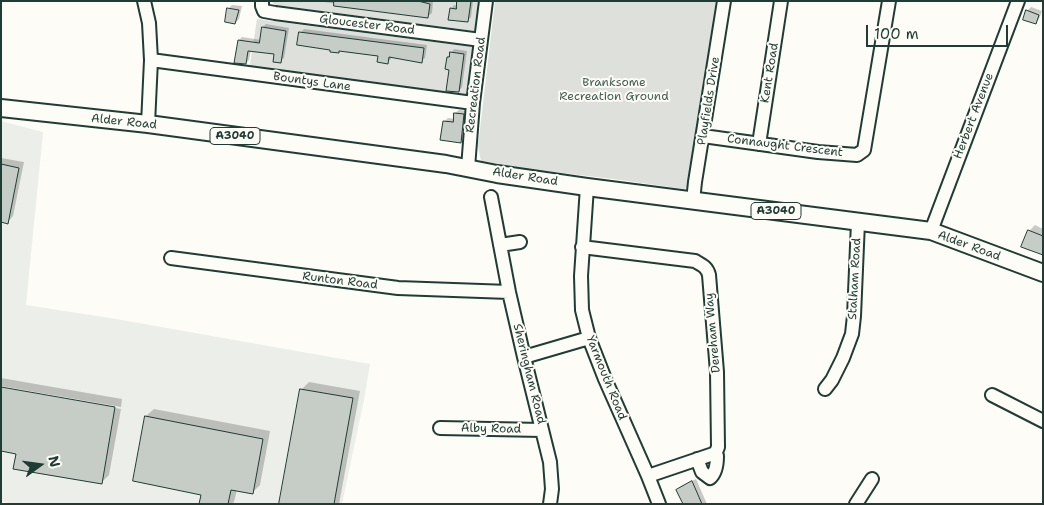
<!DOCTYPE html>
<html>
<head>
<meta charset="utf-8">
<style>
	body { margin:0 }
	#map { position:relative; width:1044px; height:505px; overflow:hidden; background:#fdfcf7; font-family:"Shantell Sans",sans-serif }
	canvas { display:block }
	.frame { position:absolute; inset:0; border:2px solid #1f3d34; pointer-events:none }
	.north { position:absolute; left:15px; top:440px; width:50px; height:50px; -webkit-text-stroke:4px #fdfcf7; paint-order:stroke; rotate:76deg; font-size:14px; font-weight:700; line-height:20px; text-align:center; color:#1f3d34 }
	.north::after { content:''; display:block; margin:auto; width:18px; height:22px; background:#1f3d34; clip-path:polygon(50% 0,100% 100%,50% 72%,0 100%) }
	.scale { position:absolute; left:866px; top:25px; width:142px; height:22px; box-sizing:border-box; border:2px solid #1f3d34; border-top:0; padding-left:6px; font-size:15px; line-height:18px; white-space:nowrap; color:#1f3d34; -webkit-text-stroke:4px #fdfcf7; paint-order:stroke }
</style>
</head>
<body>
<div id="map">
<canvas width="1044" height="505"></canvas>
<div class="frame"></div>
<div class="north">N</div>
<div class="scale">100 m</div>
</div>
<script>
const ctx = document.querySelector('canvas').getContext('2d');
ctx.lineJoin = 'round';
function paint(path, color) { ctx.fillStyle = color; ctx.fill(path, 'evenodd'); }
function stroke(path, color, width, dash) { ctx.strokeStyle = color; ctx.lineWidth = width; ctx.lineCap = dash ? 'butt' : 'round'; ctx.setLineDash(dash || []); ctx.stroke(path); }
function drawText(font, color, halo, rows, align = 'center') {
  ctx.font = font + ' "Shantell Sans",sans-serif'; ctx.lineWidth = 4; ctx.setLineDash([]); ctx.textBaseline = 'middle'; ctx.strokeStyle = halo; ctx.fillStyle = color; for (const [text, x, y, turn = 0] of rows) {
    ctx.save(); ctx.translate(x, y); ctx.rotate((+turn || 0) * Math.PI / 180); ctx.textAlign = isNaN(turn) ? turn : align; if (halo) ctx.strokeText(text, 0, 0); ctx.fillText(text, 0, 0); ctx.restore();
  }
}
paint(new Path2D(`
	M1,121L43,132L26,305L116,319L370,364L364,400L342,504H13L1,501Z`), '#eceee9');
paint(new Path2D(`
	M271,1H478L475,31L275,5Z
	M495,1H720L689,184L687,188L684,189L613,179L528,169L481,161L478,146Z
	M257,19L473,47L466,100L251,68L250,64Z`), '#dde0db');
paint(new Path2D(`
	M316,1H433L432,13L428,16Z
	M458,1H473L471,17L467,21L451,9L454,5L458,6Z
	M232,5L242,6L239,19L235,23L228,9Z
	M1031,7L1042,11L1039,19L1036,23L1027,11Z
	M266,24L289,28L284,58L280,61L276,53L251,50L249,60L246,63L239,40L242,37L261,40L263,27Z
	M304,29L427,45L425,58L421,61L391,56V59L387,62L379,55L341,50L338,52L300,33Z
	M454,49L467,51L462,87L459,91L450,69L448,57Z
	M459,110L467,111L465,138L461,142L444,122L448,118L455,119V113Z
	M1,158L24,162L13,216L8,222L1,221Z
	M1035,225L1043,229V254L1029,231Z
	M1,378L122,399L121,407L1,386Z
	M309,382L360,391L339,504H284L301,390Z
	M1,388L121,409L109,475L101,483Z
	M154,409L270,431L260,485L252,493L237,490L234,502L232,504H201L203,494L146,416Z
	M696,479L707,504H683L678,490L681,486Z`), '#0003');
const building = new Path2D(`
	M334,1H418L430,4L428,18L334,6Z
	M457,1H471L468,22L448,20L450,8L456,9Z
	M227,8L239,10L235,24L225,22Z
	M1026,10L1039,15L1036,24L1023,20Z
	M262,27L286,31L281,63L273,62L274,54L248,51L246,64L234,63L238,40L259,43Z
	M299,32L424,48L422,63L389,57L388,64L377,62L378,56L339,51V53L330,52V50L297,45Z
	M450,52L464,54L459,92L446,91L449,70L445,69L447,57H449Z
	M454,113L464,114L461,143L440,140L443,121L453,122Z
	M1,164L19,168L8,224L1,222Z
	M1028,230L1043,236V255L1021,247Z
	M1,387L115,407L102,484L13,469L16,454L1,451Z
	M300,389L353,398L334,504H279Z
	M145,416L263,439L253,494L231,490L228,504H199L201,495L133,481Z
	M692,481L702,504H683L676,490Z`);
paint(building, '#c6cdc7');
stroke(building, '#1f3d34', 1);
const minor = new Path2D(`
	M144,1L149,23L151,60L148,124
	M262,1V6L264,11L275,13L481,40
	M151,60L473,103
	M703,136L818,152L857,155L864,150L889,1
	M759,144L781,1
	M468,168L473,103L486,1
	M587,187L581,276L582,310L589,338L605,379L648,476L659,504
	M491,197L509,292L524,357L550,462L552,489L550,504
	M693,201L695,182L724,1
	M931,231L1018,1
	M500,245L520,242
	M582,247L695,261C702,265 707,267 709,275L717,372L718,447L716,452L713,454L648,476
	M171,258L398,288L509,292
	M524,357L589,338
	M825,389L832,380L843,358L852,334L854,316L858,222
	M992,395L1043,421
	M440,428L542,430
	M697,459L702,472L710,478C716,473 717,464 717,456L713,454
	M856,504L872,479`);
const major = new Path2D(`
	M1,108L148,124L446,164L497,174L587,187L931,231L1043,273`);
stroke(minor, '#1f3d34', 16);
stroke(major, '#1f3d34', 20);
stroke(minor, '#fdfcf7', 12);
stroke(major, '#fdfcf7', 16);
for (const [x, y, w] of [
	[235,136,50],
	[776,211,50]
]) { const box = new Path2D(); box.roundRect(x - w / 2, y - 8.5, w, 17, 4); ctx.fillStyle = '#fdfcf7'; ctx.fill(box); stroke(box, '#1f3d34', 1); }
drawText('bold 11px', '#1f3d34', null, [
	["A3040",235,136],
	["A3040",776,211]
]);
drawText('12px', '#1f3d34', '#fdfcf7', [
	["Gloucester Road",367,25,7],
	["Kent Road",770,73,-81],
	["Bountys Lane",312,82,8],
	["Recreation Road",476,85,-83],
	["Playfields Drive",709,101,-81],
	["Herbert Avenue",974,116,-69],
	["Alder Road",124,122,6],
	["Connaught Crescent",785,146,7],
	["Alder Road",525,177,9],
	["Alder Road",969,246,20],
	["Stalham Road",855,279,-87],
	["Runton Road",340,281,7],
	["Dereham Way",713,333,-95],
	["Sheringham Road",529,374,76],
	["Yarmouth Road",606,378,68],
	["Alby Road",491,429,1]
]);
drawText('12px', '#455e55', '#fdfcf7', [
	["Branksome",614,83],
	["Recreation Ground",614,97]
]);
</script>
</body>
</html>
